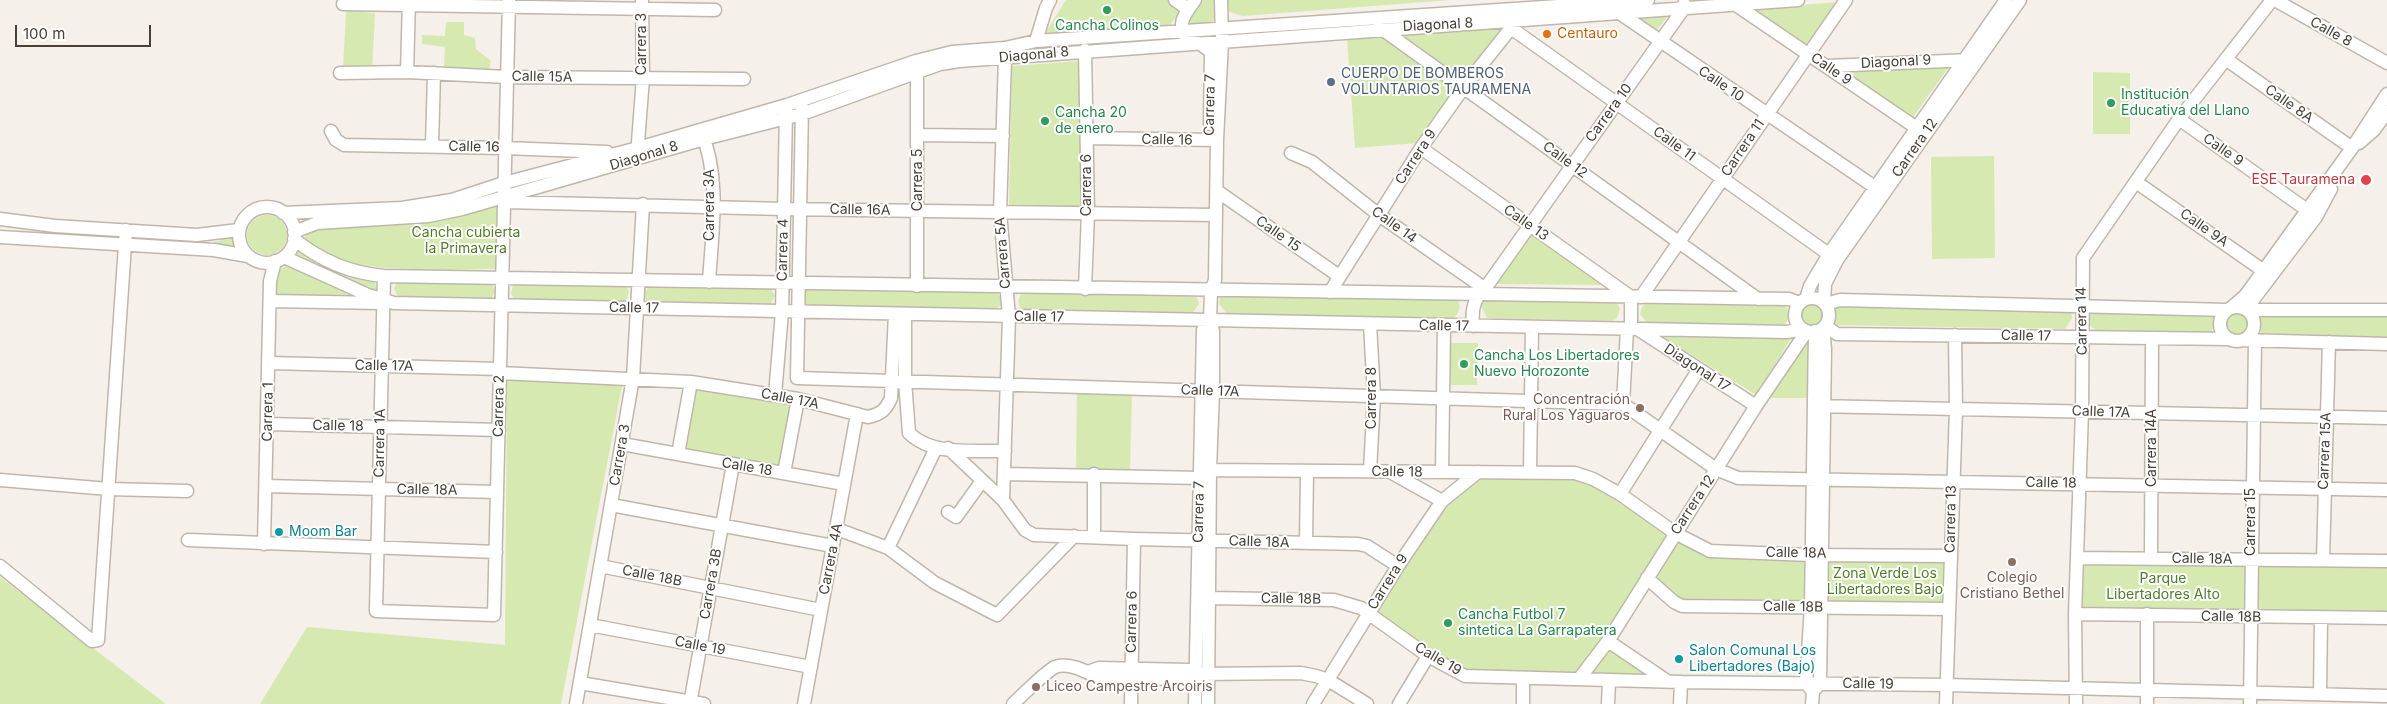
<!DOCTYPE html>
<html>
<head>
<meta charset="utf-8">
<style>
	body { margin:0 }
	#map { position:relative; width:2387px; height:704px; overflow:hidden; background:#f5f0e9; font-family:Inter,sans-serif }
	canvas { display:block }
	.scale { position:absolute; left:15px; top:25px; width:136px; height:22px; box-sizing:border-box; border:2px solid #484037; border-top:0; padding-left:6px; font-size:15px; line-height:18px; white-space:nowrap; color:#484037; -webkit-text-stroke:4px #fff; paint-order:stroke }
</style>
</head>
<body>
<div id="map">
<canvas width="2387" height="704"></canvas>
<div class="scale">100 m</div>
</div>
<script>
const ctx = document.querySelector('canvas').getContext('2d');
ctx.lineJoin = 'round';
function paint(path, color) { ctx.fillStyle = color; ctx.fill(path, 'evenodd'); }
function stroke(path, color, width, dash) { ctx.strokeStyle = color; ctx.lineWidth = width; ctx.lineCap = dash ? 'butt' : 'round'; ctx.setLineDash(dash || []); ctx.stroke(path); }
function drawText(font, color, halo, rows, align = 'center') {
  ctx.font = font + ' Inter,sans-serif'; ctx.lineWidth = 4; ctx.setLineDash([]); ctx.textBaseline = 'middle'; ctx.strokeStyle = halo; ctx.fillStyle = color; for (const [text, x, y, turn = 0] of rows) {
    ctx.save(); ctx.translate(x, y); ctx.rotate((+turn || 0) * Math.PI / 180); ctx.textAlign = isNaN(turn) ? turn : align; if (halo) ctx.strokeText(text, 0, 0); ctx.fillText(text, 0, 0); ctx.restore();
  }
}
paint(new Path2D(`
	M1066,0H1171L1183,8L1166,30L1044,35Z
	M1203,0H1217L1216,18L1210,25L1188,27L1186,23Z
	M1224,0H1451L1242,16L1228,11Z
	M1839,2L1803,48L1748,9Z
	M346,11L375,13L372,71L343,69Z
	M1670,13L1654,34L1627,15Z
	M446,22H464V35L475,38L476,49L491,61L489,69L444,67L445,47L422,44V35L445,36Z
	M1503,27L1461,83L1391,34Z
	M1380,35L1457,88L1418,143L1355,148L1347,38Z
	M1081,61L1080,207L1009,206L1012,66Z
	M1953,61L1911,120L1854,82L1853,75L1855,71Z
	M2093,72L2130,73V134H2093Z
	M1994,156L1995,258L1932,259L1931,157Z
	M498,204L495,269C460,269 317,277 304,238L309,232L322,229L432,222Z
	M247 235a20 20 0 1 1 40 0a20 20 0 1 1-40 0Z
	M1532,232L1604,285L1493,284Z
	M235,234L238,249L211,244Z
	M298,250L321,265L374,280L377,289L375,291L293,258Z
	M288,266L302,270L360,299L275,298C276,286 272,268 288,266Z
	M397,282H491L495,291L491,299H399L394,289Z
	M513,284L627,286L629,292L627,299L620,302L515,299L511,294Z
	M649,286L770,288L775,296L770,305L648,304L643,295Z
	M806,287L995,289L1002,300L1000,306L995,310L806,308Z
	M1023,292L1192,295L1197,298L1199,304L1191,315L1023,311C1018,305 1016,299 1023,292Z
	M1226,292L1454,295C1461,303 1462,310 1454,318L1227,314L1219,304L1220,298Z
	M1486,296L1614,298L1620,309L1617,318L1612,321L1487,318L1481,305Z
	M1648,301L1785,305L1790,316L1783,327L1649,325L1640,314L1642,307Z
	M1802 315a11 11 0 1 1 22 0a11 11 0 1 1-22 0Z
	M1831,306L2071,310L2072,318L2065,329L1833,325L1831,321Z
	M2261,309L2387,313V338L2261,333Z
	M2090,310L2215,314L2217,318L2211,333L2095,330L2089,324Z
	M2224 324a12 12 0 1 1 24 0a12 12 0 1 1-24 0Z
	M1658,334H1794L1756,395Z
	M1451,343H1478L1477,385H1450Z
	M1800,344H1807L1810,349L1809,398H1768Z
	M507,376L556,377L622,386L561,704H260L307,627L505,645Z
	M691,386L794,403L783,470L680,453Z
	M1077,391L1132,392L1130,470H1076Z
	M1522,475L1581,478L1670,535L1579,675L1465,672L1374,615L1448,499L1478,480Z
	M1675,538L1709,554L1805,558L1804,603H1682L1652,578Z
	M1824,558L1947,559L1945,606L1824,605Z
	M2080,561L2248,565L2246,614L2078,609Z
	M2253,565H2387V615L2253,614Z
	M0,577L166,704H0Z
	M1605,648L1651,677L1587,676Z`), '#d6e9b1');
const minor = new Path2D(`
	M1175,0L1188,9
	M1195,0C1185,14 1176,23 1187,39L1202,45L1211,52L1210,124
	M2275,0L2387,63
	M343,4L715,10
	M1736,5L1924,133
	M1618,12L1882,192
	M1505,17L1511,28L1837,260
	M1379,27L1758,299
	M1036,41L1046,8L1050,0
	M1085,50L1088,213L1085,289
	M1005,58L1000,212L1009,317L1003,500L1025,530L1034,535L1134,539L1358,544L1367,546L1398,566
	M2227,60L2352,148
	M1827,66L1971,60
	M407,72L409,0
	M340,73L407,72L507,77L744,79
	M802,107L797,378L1623,404
	M2179,119L2314,215
	M331,131L336,140L344,145L505,148L607,152
	M701,131C721,178 712,232 709,282
	M918,135L1003,136
	M1087,138L1217,140
	M2359,143L2374,130L2387,112
	M432,146L434,73
	M1421,148L1631,297V329
	M1291,153L1312,162L1379,215L1484,288
	M637,155L643,78L642,0
	M2136,182L2271,276
	M1217,191L1339,276
	M506,202L784,209L1216,215
	M239 235a28 28 0 1 1 56 0a28 28 0 1 1-56 0Z
	M283,213L402,208L452,200L504,183L638,148L787,105L916,61L952,52L1005,48L1036,41L1648,0
	M0,219L55,226L197,235L239,230
	M294,232L317,223L428,216L462,209L704,139L802,114L940,64L959,61L1798,0
	M0,237L214,250L248,256
	M294,239C321,261 349,273 384,276L1789,299L1799,303
	M284,257L368,295L394,303L1787,332L1803,329
	M384,276L376,611L494,615L509,0
	M917,286V66
	M1330,292L1421,148L1464,87L1511,28
	M1641,297L1846,0
	M1795 315a17 17 0 1 1 34 0a17 17 0 1 1-34 0Z
	M1806,299L1810,286L1829,254L2006,0
	M270,301L381,303
	M1824,302L1825,284L1837,260L2020,0
	M1826,304L1840,300L2227,310
	M2220 324a17 17 0 1 1 34 0a17 17 0 1 1-34 0Z
	M2232,307L2245,296L2264,270L2352,148L2387,94
	M2246,309L2316,217L2331,189
	M2248,310H2387
	M905,315V381L909,433C932,456 974,450 1005,451
	M1370,324L1374,396L1370,471
	M1473,326C1471,307 1475,296 1489,283L1684,8V4
	M1825,326L1837,334L2230,339
	M1639,330L1756,406
	M2243,340L2387,344
	M269,363L500,369
	M500,373L691,382L798,399L868,417C881,414 886,410 891,398L895,314
	M775,395L782,312L786,112
	M1623,404L1716,469L1738,478L2387,490
	M1623,404L1627,329
	M1814,406L2387,418
	M268,424L499,430
	M622,444L844,484
	M948,448L1003,500
	M678,454L691,382
	M1210,470L1575,473L1593,479L1620,494L1675,533L1710,551L1811,555L1950,556
	M1442,472L1444,326
	M784,473L798,399
	M1392,473L1442,501
	M1530,473L1532,327
	M1004,474L1200,478
	M0,480L109,489L187,491
	M266,486L497,492
	M1620,494L1699,369
	M611,505L833,546
	M948,512L956,517L982,481
	M837,529L888,548L935,583L997,615L1074,536
	M1094,537V474
	M188,540L496,552
	M1306,543L1307,471
	M264,544L270,281L275,261
	M888,548L936,448
	M2077,558L2387,561
	M2151,558L2152,339
	M2323,560L2329,342
	M0,566L92,641L98,640L126,230
	M600,566L821,610
	M1647,578L1674,602L1682,606L1948,609
	M1209,598L1334,600L1361,608L1428,656L1465,676L1681,682L1946,685L2387,696
	M2075,614L2387,618
	M2147,614V704
	M590,625L811,667
	M1608,641L1667,681
	M1088,672L1099,668L1189,670L1196,674L1301,673L1316,676L1328,680L1367,704
	M1579,679L1608,641L1756,406L1807,331
	M580,683L704,704
	M1816,688L1820,683L1825,349L1823,328
	M2320,694L2321,618
	M576,704L633,378L643,204
	M690,704L733,464
	M804,704L857,414
	M1013,704C1020,697 1048,670 1055,667C1068,662 1087,671 1097,678L1189,679L1196,674
	M1131,704L1134,539
	M1195,704L1203,330L1210,321
	M1208,704L1210,470L1213,391V331L1210,321L1211,291L1215,280L1217,140L1222,41L1221,0
	M1313,704L1398,566L1442,501L1478,472
	M1399,704L1428,656
	M1523,704V678
	M1608,704L1609,681
	M1680,704L1681,682
	M1812,704L1813,692L1806,683L1811,607L1815,331
	M1946,704L1956,409L1955,335
	M2076,704L2075,614L2082,411L2083,258L2179,119L2272,0
	M2250,704L2255,340`);
stroke(minor, '#c0b7ab', 15);
stroke(minor, '#fff', 12);
for (const [x, y, r, color] of [
	[1107,10,5,"#2e9e5b"],
	[1547,34,5,"#e8710a"],
	[1331,82,5,"#5c6f8a"],
	[2111,103,5,"#2e9e5b"],
	[1045,121,5,"#2e9e5b"],
	[2366,180,6,"#e0444e"],
	[1464,364,5,"#2e9e5b"],
	[1640,408,5,"#8d6e63"],
	[279,532,5,"#0f9aa8"],
	[2012,562,5,"#8d6e63"],
	[1448,623,5,"#2e9e5b"],
	[1679,659,5,"#0f9aa8"],
	[1036,687,5,"#8d6e63"]
]) { const dot = new Path2D(); dot.arc(x, y, r, 0, 2 * Math.PI); ctx.fillStyle = color; ctx.fill(dot); stroke(dot, '#fff', 2); }
drawText('14px', '#484037', '#fff', [
	["Diagonal 8",1438,25,-3],
	["Calle 8",2331,32,29],
	["Carrera 3",642,44,-90],
	["Diagonal 8",1034,55,-5],
	["Diagonal 9",1896,62,-3],
	["Calle 9",1831,69,34],
	["Calle 15A",542,77,1],
	["Calle 10",1721,84,34],
	["Calle 8A",2289,104,35],
	["Carrera 7",1210,105,-89],
	["Carrera 10",1609,113,-54],
	["Calle 16",1167,140,1],
	["Calle 11",1674,144,36],
	["Calle 16",474,147,1],
	["Carrera 11",1743,148,-56],
	["Carrera 12",1915,148,-55],
	["Calle 9",2223,150,35],
	["Diagonal 8",644,156,-17],
	["Carrera 9",1416,157,-57],
	["Calle 12",1565,160,36],
	["Carrera 5",918,180,-90],
	["Carrera 6",1087,185,-90],
	["Carrera 3A",710,205,-90],
	["Calle 16A",860,210,1],
	["Calle 13",1526,223,35],
	["Calle 14",1394,225,36],
	["Calle 9A",2204,228,35],
	["Calle 15",1278,234,35],
	["Carrera 4",783,250,-89],
	["Carrera 5A",1003,253,-95],
	["Calle 17",634,308,1],
	["Calle 17",1039,317,1],
	["Carrera 14",2082,321,-91],
	["Calle 17",1444,326,1],
	["Calle 17",2026,336,1],
	["Calle 17A",384,366,1],
	["Diagonal 17",1697,368,33],
	["Calle 17A",1210,391,2],
	["Carrera 8",1372,398,-90],
	["Calle 17A",790,399,11],
	["Carrera 2",499,406,-89],
	["Carrera 1",268,412,-89],
	["Calle 17A",2101,412,2],
	["Calle 18",338,426,1],
	["Carrera 1A",380,443,-89],
	["Carrera 14A",2152,448,-90],
	["Carrera 15A",2325,451,-88],
	["Carrera 3",620,455,-80],
	["Calle 18",747,467,10],
	["Calle 18",1397,472,1],
	["Calle 18",2051,483,1],
	["Calle 18A",427,490,1],
	["Carrera 12",1693,505,-57],
	["Carrera 7",1199,512,-89],
	["Carrera 13",1951,519,-89],
	["Carrera 15",2251,522,-90],
	["Calle 18A",1259,542,2],
	["Calle 18A",1796,553,1],
	["Carrera 4A",831,559,-79],
	["Calle 18A",2202,559,1],
	["Calle 18B",652,576,11],
	["Carrera 9",1388,582,-58],
	["Carrera 3B",711,584,-80],
	["Calle 18B",1291,599,1],
	["Calle 18B",1793,607,1],
	["Calle 18B",2231,617,1],
	["Carrera 6",1132,622,-89],
	["Calle 19",700,646,11],
	["Calle 19",1438,659,30],
	["Calle 19",1868,684,1]
]);
drawText('14px', '#27864d', '#fff', [
	["Cancha Colinos",1107,26,"center"],
	["Institución",2121,95],
	["Educativa del Llano",2121,111],
	["Cancha 20",1055,113],
	["de enero",1055,129],
	["Cancha Los Libertadores",1474,356],
	["Nuevo Horozonte",1474,372],
	["Cancha Futbol 7",1458,615],
	["sintetica La Garrapatera",1458,631]
], 'left');
drawText('14px', '#c56008', '#fff', [
	["Centauro",1557,34]
], 'left');
drawText('14px', '#4e5e75', '#fff', [
	["CUERPO DE BOMBEROS",1341,74],
	["VOLUNTARIOS TAURAMENA",1341,90]
], 'left');
drawText('14px', '#be3a42', '#fff', [
	["ESE Tauramena",2355,180]
], 'right');
drawText('14px', '#517c29', '#fff', [
	["Cancha cubierta",466,233],
	["la Primavera",466,249],
	["Zona Verde Los",1885,574],
	["Libertadores Bajo",1885,590],
	["Parque",2163,579],
	["Libertadores Alto",2163,595]
]);
drawText('14px', '#785e54', '#fff', [
	["Concentración",1630,400],
	["Rural Los Yaguaros",1630,416],
	["Colegio",2012,578,"center"],
	["Cristiano Bethel",2012,594,"center"],
	["Liceo Campestre Arcoiris",1046,687,"left"]
], 'right');
drawText('14px', '#0d838f', '#fff', [
	["Moom Bar",289,532],
	["Salon Comunal Los",1689,651],
	["Libertadores (Bajo)",1689,667]
], 'left');
</script>
</body>
</html>
